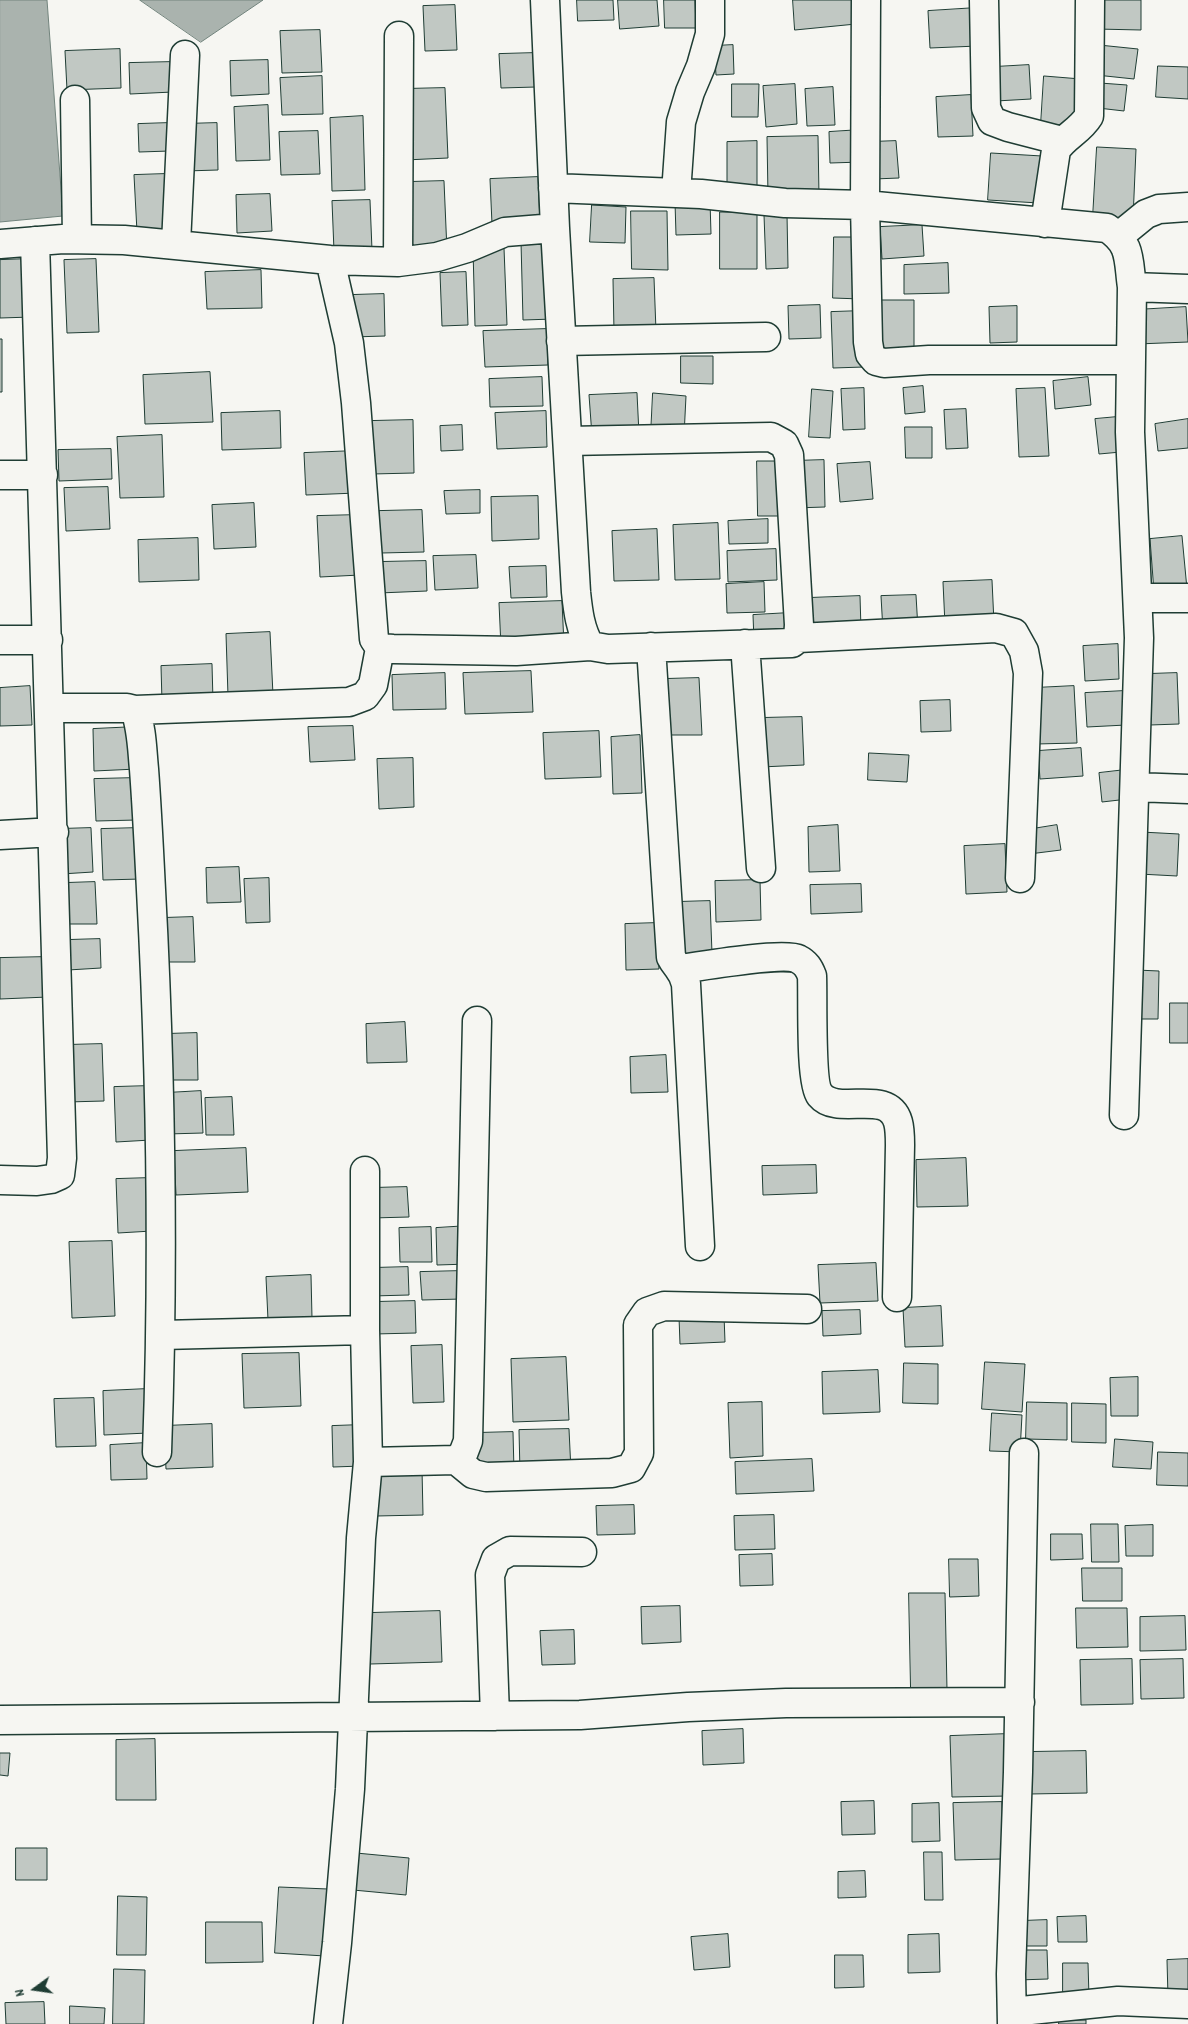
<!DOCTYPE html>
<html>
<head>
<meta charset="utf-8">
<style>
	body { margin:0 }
	#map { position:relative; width:1188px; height:2024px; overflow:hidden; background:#f6f6f2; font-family:Dekko,sans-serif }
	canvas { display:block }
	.north { position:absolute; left:10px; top:1964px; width:50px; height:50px; -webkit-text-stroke:4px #f6f6f2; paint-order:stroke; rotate:256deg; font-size:14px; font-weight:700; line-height:20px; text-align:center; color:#1f3d34 }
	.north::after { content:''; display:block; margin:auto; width:18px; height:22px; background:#1f3d34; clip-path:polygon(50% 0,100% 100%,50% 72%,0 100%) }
</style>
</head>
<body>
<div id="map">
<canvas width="1188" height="2024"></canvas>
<div class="north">N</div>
</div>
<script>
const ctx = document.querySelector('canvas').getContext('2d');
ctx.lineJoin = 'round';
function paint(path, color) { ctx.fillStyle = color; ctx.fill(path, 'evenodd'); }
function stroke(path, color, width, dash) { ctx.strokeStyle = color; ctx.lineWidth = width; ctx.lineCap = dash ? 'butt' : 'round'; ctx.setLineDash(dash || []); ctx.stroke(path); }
const water = new Path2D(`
	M0,0H47L63,216L0,222Z
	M140,0H263L201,42Z`);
paint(water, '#aab3ae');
stroke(water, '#72847d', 1);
const building = new Path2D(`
	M577,0H613L614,20L578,21Z
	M618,0H657L659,26L620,29Z
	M664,0H695L696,28H665Z
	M793,0H854L856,24L795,30Z
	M1097,0H1141V30L1096,29Z
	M455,5L457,50L425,51L423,6Z
	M976,8L978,46L930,48L928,11Z
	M320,30L322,72L282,73L280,31Z
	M733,45L734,74L716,75L714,46Z
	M1099,45L1138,49L1134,79L1096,75Z
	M120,49L121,88L67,90L65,51Z
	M535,53L536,87L501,88L499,54Z
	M268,60L269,94L231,96L230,61Z
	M172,62L173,92L130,94L129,63Z
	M1029,65L1031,99L996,101L994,67Z
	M1158,66L1188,67V99L1156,97Z
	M322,76L323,114L282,115L280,78Z
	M1044,76L1081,79L1078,126L1041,124Z
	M1100,83L1127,85L1124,111L1098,108Z
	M732,84H759L758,117H732Z
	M795,84L797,124L766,127L763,86Z
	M833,87L835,125L807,126L805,89Z
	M445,88L448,158L405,160L403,89Z
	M971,95L973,136L938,137L936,97Z
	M268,105L270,160L236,161L234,107Z
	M363,116L365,190L332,191L330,118Z
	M169,123L170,151L139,152L138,124Z
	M217,123L218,170L185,171L183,124Z
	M860,130L862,162L830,163L829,132Z
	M318,131L320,174L281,175L279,132Z
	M818,136L819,196H768L767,137Z
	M757,141V193H727V142Z
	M896,141L899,178L874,179L871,142Z
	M1097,147L1136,149L1133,219L1093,217Z
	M991,153L1042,156L1039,203L988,200Z
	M165,174L168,230L137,232L134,175Z
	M538,177L540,222L492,224L490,179Z
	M444,181L447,251L410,252L408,182Z
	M270,194L272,231L237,233L236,195Z
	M370,200L372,250L334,251L332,201Z
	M710,201L711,234L676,235L675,202Z
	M592,205L626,207L625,243L590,242Z
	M631,211H667L668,270L632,269Z
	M720,212H757V269H720Z
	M787,214L788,268L766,269L764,215Z
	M922,225L924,256L882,259L880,227Z
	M834,237H863L861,299L833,298Z
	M551,241L554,319L523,320L521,242Z
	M504,248L507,325L475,326L473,249Z
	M30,259L32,317L0,318V260Z
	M96,259L99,332L67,333L64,260Z
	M948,263L949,293L904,294V265Z
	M261,270L262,308L207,309L205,272Z
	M466,272L468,325L442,326L440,273Z
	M654,278L656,331L614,332L613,279Z
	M384,294L385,336L352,337L351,295Z
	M878,300H914V356H879Z
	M820,305L821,338L789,339L788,306Z
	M1017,306V342L990,343L989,307Z
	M1186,307L1188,342L1137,344L1135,310Z
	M862,311L864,367L833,368L831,312Z
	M547,329L548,365L485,367L483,331Z
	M0,339H2V392H0Z
	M681,356H713V384L681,383Z
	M210,372L213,422L145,424L143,375Z
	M542,377L543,406L490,407L489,379Z
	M1088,377L1091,405L1055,409L1053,381Z
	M923,386L925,412L905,414L903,388Z
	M864,388L865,429L843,430L841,389Z
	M1045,388L1049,456L1019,457L1016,389Z
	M812,389L833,391L830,438L809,437Z
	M637,393L639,434L592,436L589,395Z
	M653,393L686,396L684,436L651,434Z
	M966,409L968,448L946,449L944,410Z
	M280,411L281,448L222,450L221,413Z
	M546,411L547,447L497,449L495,413Z
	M1117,417L1121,452L1099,454L1095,419Z
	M1188,419V448L1158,451L1155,424Z
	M413,420L414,473L372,474L370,421Z
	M462,425L463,450L441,451L440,426Z
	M905,427H932V458H906Z
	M162,435L164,497L120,498L117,437Z
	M111,449L112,479L59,481L58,450Z
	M355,451L357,493L306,495L304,453Z
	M824,460L825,507L794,508L793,461Z
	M757,461H787L788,516H758Z
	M870,462L873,499L840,502L837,464Z
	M108,487L110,529L66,531L64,488Z
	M480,490V513L446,514L444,491Z
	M538,496L539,539L492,541L491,497Z
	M254,503L256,547L214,549L212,505Z
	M422,510L424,552L381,553L379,511Z
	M358,515L360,575L320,577L317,516Z
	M768,519V543L729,544L728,521Z
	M718,523L720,579L675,580L673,525Z
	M657,529L659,580L614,581L612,531Z
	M1182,536L1187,589L1154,592L1150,539Z
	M198,538L199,580L139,582L138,540Z
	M776,549L777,580L728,582L727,551Z
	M476,555L478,588L435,590L433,556Z
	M426,561L427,591L379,593L378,562Z
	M546,566L547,597L511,598L509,567Z
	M992,580L994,623L945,625L943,582Z
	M764,582L765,612L727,613L726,584Z
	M916,595L918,629L883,631L881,596Z
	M860,596L861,629L809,631L808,598Z
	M562,601L564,645L501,647L499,603Z
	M789,613L790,640L754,641L753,615Z
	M270,632L273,695L228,696L226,634Z
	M1118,644L1119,679L1085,681L1083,646Z
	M212,664L213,701L162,702L161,666Z
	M531,671L533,712L465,714L463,673Z
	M445,673L446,709L393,710L392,675Z
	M1177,673L1179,724L1150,725L1148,674Z
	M699,678L702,735H666L664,679Z
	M30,686L32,725L0,726V688Z
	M1074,686L1077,743L1036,744L1034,688Z
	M1124,691L1126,725L1087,727L1085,693Z
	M950,700L951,731L921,732L920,701Z
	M802,717L804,765L761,767L760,718Z
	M353,726L355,760L310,762L308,727Z
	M135,727L137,769L94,771L93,729Z
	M599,731L601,777L545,779L543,733Z
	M640,735L642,793L613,794L611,737Z
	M1081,748L1083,776L1040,779L1038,751Z
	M869,753L909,755L907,782L868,780Z
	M413,758L414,807L379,809L377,759Z
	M1125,770L1128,799L1102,802L1099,773Z
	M136,778L137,820L96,821L94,779Z
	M838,825L840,871L809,872L808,827Z
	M1057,825L1061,850L1029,854L1026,830Z
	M91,828L93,872L61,874L59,829Z
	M138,828L141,879L103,880L101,829Z
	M1141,832L1179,834L1177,876L1139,874Z
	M1005,844L1007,892L966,894L964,846Z
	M239,867L241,902L207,903L206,868Z
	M269,878L270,922L246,923L244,879Z
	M760,880L761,920L716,922L715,881Z
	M95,882L97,924H66L65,883Z
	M861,884L862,912L811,914L810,885Z
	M710,901L712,953L678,954L676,902Z
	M193,917L195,962H164L162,918Z
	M657,923L659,969L626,970L625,924Z
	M100,939L101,968L68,970L67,940Z
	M46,957L48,997L0,999V958Z
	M1136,970L1159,971L1158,1019H1135Z
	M1170,1003H1188V1043H1170Z
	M405,1022L407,1062L367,1063L366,1024Z
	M197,1033L198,1080H167L165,1034Z
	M102,1044L104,1101L67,1102L65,1045Z
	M666,1055L668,1092L631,1093L630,1057Z
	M149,1086L151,1140L116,1142L114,1087Z
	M201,1091L203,1133L167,1134L166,1093Z
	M232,1097L234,1135H206L205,1098Z
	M246,1148L248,1192L176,1195L174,1151Z
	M966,1158L968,1206L917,1207L916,1160Z
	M816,1165L817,1193L763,1195L762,1166Z
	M150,1178L152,1231L118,1233L116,1179Z
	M407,1187L409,1217L372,1218L371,1188Z
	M468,1226L469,1264L437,1265L436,1228Z
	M431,1227L432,1262H400L399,1228Z
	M112,1241L115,1316L72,1318L69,1242Z
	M876,1263L878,1301L820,1303L818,1265Z
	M408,1267L409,1295L372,1296L371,1268Z
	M461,1271L462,1299L422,1300L420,1272Z
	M311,1275L312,1318L268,1320L266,1277Z
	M415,1301L416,1333L374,1334L373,1302Z
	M941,1306L943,1346L905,1347L903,1308Z
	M860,1310L861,1334L823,1336L822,1311Z
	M724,1315L725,1342L680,1344L679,1317Z
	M442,1345L444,1402L413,1403L411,1346Z
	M299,1353L301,1406L244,1408L242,1354Z
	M566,1357L569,1420L513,1422L511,1359Z
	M985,1362L1025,1364L1022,1412L982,1409Z
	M904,1363L938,1364V1404L903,1403Z
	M878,1370L880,1412L823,1414L822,1372Z
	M1138,1377V1416H1111L1110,1378Z
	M147,1389L148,1433L104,1435L103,1391Z
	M94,1398L96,1446L56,1447L54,1399Z
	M762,1402L763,1456L730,1458L728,1403Z
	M1027,1402L1067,1403V1440L1026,1439Z
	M1072,1403L1106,1404V1443L1072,1442Z
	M992,1413L1022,1415L1020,1452L990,1451Z
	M212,1424L213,1467L166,1469L164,1426Z
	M361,1425L362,1466L333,1467L332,1426Z
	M569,1429L571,1471L520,1473L519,1430Z
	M513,1432L514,1471L477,1472L475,1433Z
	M1115,1439L1153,1442L1151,1469L1113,1467Z
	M146,1443L147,1479L111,1480L110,1445Z
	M1158,1452L1188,1453V1486L1157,1485Z
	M812,1459L814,1491L736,1494L735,1462Z
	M422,1469L423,1515L376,1516L374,1471Z
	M634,1505L635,1534L597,1535L596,1506Z
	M774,1515L775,1549L735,1550L734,1516Z
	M1091,1524H1118L1119,1562H1092Z
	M1153,1525V1556H1126L1125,1526Z
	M1051,1534H1082L1083,1559L1051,1560Z
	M772,1554L773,1585L740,1586L739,1555Z
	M949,1559H978L979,1596L950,1597Z
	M1082,1568H1122V1601H1083Z
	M909,1593H945L947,1690L911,1691Z
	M680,1606L681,1642L642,1644L641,1607Z
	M1076,1608H1127L1128,1647L1077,1648Z
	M440,1611L442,1662L370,1664L369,1613Z
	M1185,1616L1186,1650L1140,1651V1617Z
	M574,1630L575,1664L542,1665L540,1631Z
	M1132,1659L1133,1704L1081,1705L1080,1660Z
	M1183,1659L1184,1698L1141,1699L1140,1660Z
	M743,1729L744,1763L703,1765L702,1731Z
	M1008,1734L1009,1796L952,1797L950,1736Z
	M155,1739L156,1800H116V1740Z
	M1086,1751L1087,1793L1029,1794L1028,1752Z
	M0,1753H10L8,1776L0,1775Z
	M874,1801L875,1834L842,1835L841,1802Z
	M1002,1802L1003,1859L955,1860L953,1803Z
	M939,1803L940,1841L912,1842V1804Z
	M16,1848H47V1880H16Z
	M924,1852H942L943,1900H925Z
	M356,1853L409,1858L406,1895L353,1890Z
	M865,1871L866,1897L838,1898V1872Z
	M279,1887L328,1889L325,1956L275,1953Z
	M118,1896L147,1897L146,1955H117Z
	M1086,1916L1087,1942H1058L1057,1917Z
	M1047,1920V1946H1022L1021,1921Z
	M206,1922H262L263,1962L206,1963Z
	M728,1934L730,1967L694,1970L691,1937Z
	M939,1934L940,1972L908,1973V1935Z
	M1018,1950H1047L1048,1979L1018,1980Z
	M835,1955H863L864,1987L835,1988Z
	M1188,1959V1997H1168L1167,1960Z
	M1063,1963H1088L1089,1997L1063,1998Z
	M114,1969L145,1970L144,2024H113Z
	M44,2002L45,2024H6L5,2003Z
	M70,2006L105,2008L104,2024H70Z
	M1059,2020H1086V2024H1059Z`);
paint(building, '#c1c8c3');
stroke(building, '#1f3d34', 1);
const minor = new Path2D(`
	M545,0L555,228L576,592C578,611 580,629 590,646L608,649L792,643L798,638L799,625L789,455L784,444L771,437L568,441
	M866,0L865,205L868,342L870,354L876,361L884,363L929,360H1131
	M984,0L986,108L992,121L1008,127L1062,141
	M75,100L77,239
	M553,188L701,194L785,203L865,205L1107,228C1132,244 1128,260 1132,287
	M676,193L681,122L690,92L701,66L710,34V0
	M1045,223L1056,150C1065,136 1080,131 1089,116L1090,0
	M1119,236L1146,214L1159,209L1188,207
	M0,244L63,239L124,240L330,260L398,262L437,257L467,248L505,232L555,228
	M176,244L185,55
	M330,260L349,343L356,403L374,639L380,648L393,649L516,651L590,646
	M398,262L399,36
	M561,341L766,337
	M0,475H43
	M1138,598H1188
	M798,638L996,628L1014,633L1024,651L1028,673L1020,878
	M0,640H48
	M745,644L761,868
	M651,647L671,957C677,969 682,968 686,984L700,1246
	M50,708H127L135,710C142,729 142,749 144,769C147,809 149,850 151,890C161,1077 164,1264 157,1452
	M135,710L349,702L365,696L373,685L380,648
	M1135,787L1188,789
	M0,835L54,832
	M681,969C701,966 785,952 798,959C806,963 809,968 812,976C813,996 810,1083 820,1095C838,1117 888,1087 898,1122C900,1129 900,1138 900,1145L897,1297
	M1124,1115L1139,638L1130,432L1132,287L1188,289
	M0,1180L37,1181L51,1179L60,1175L62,1158L35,241
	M162,1335L365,1330
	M456,1460L473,1474L486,1477L612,1473L631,1468L639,1453L638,1325L647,1312L664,1306L807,1309
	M368,1462L456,1460L463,1454L468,1441L477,1021
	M495,1716L490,1575L496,1559L510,1551L582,1552
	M0,1720L580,1715L688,1707L786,1703L1020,1702
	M1012,2012L1118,2001L1188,2004
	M328,2024L337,1943L350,1789L361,1538L368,1462L365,1330V1171
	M1012,2024L1011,1974L1018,1772L1024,1453`);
stroke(minor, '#1f3d34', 31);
stroke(minor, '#f6f6f2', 28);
</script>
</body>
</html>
